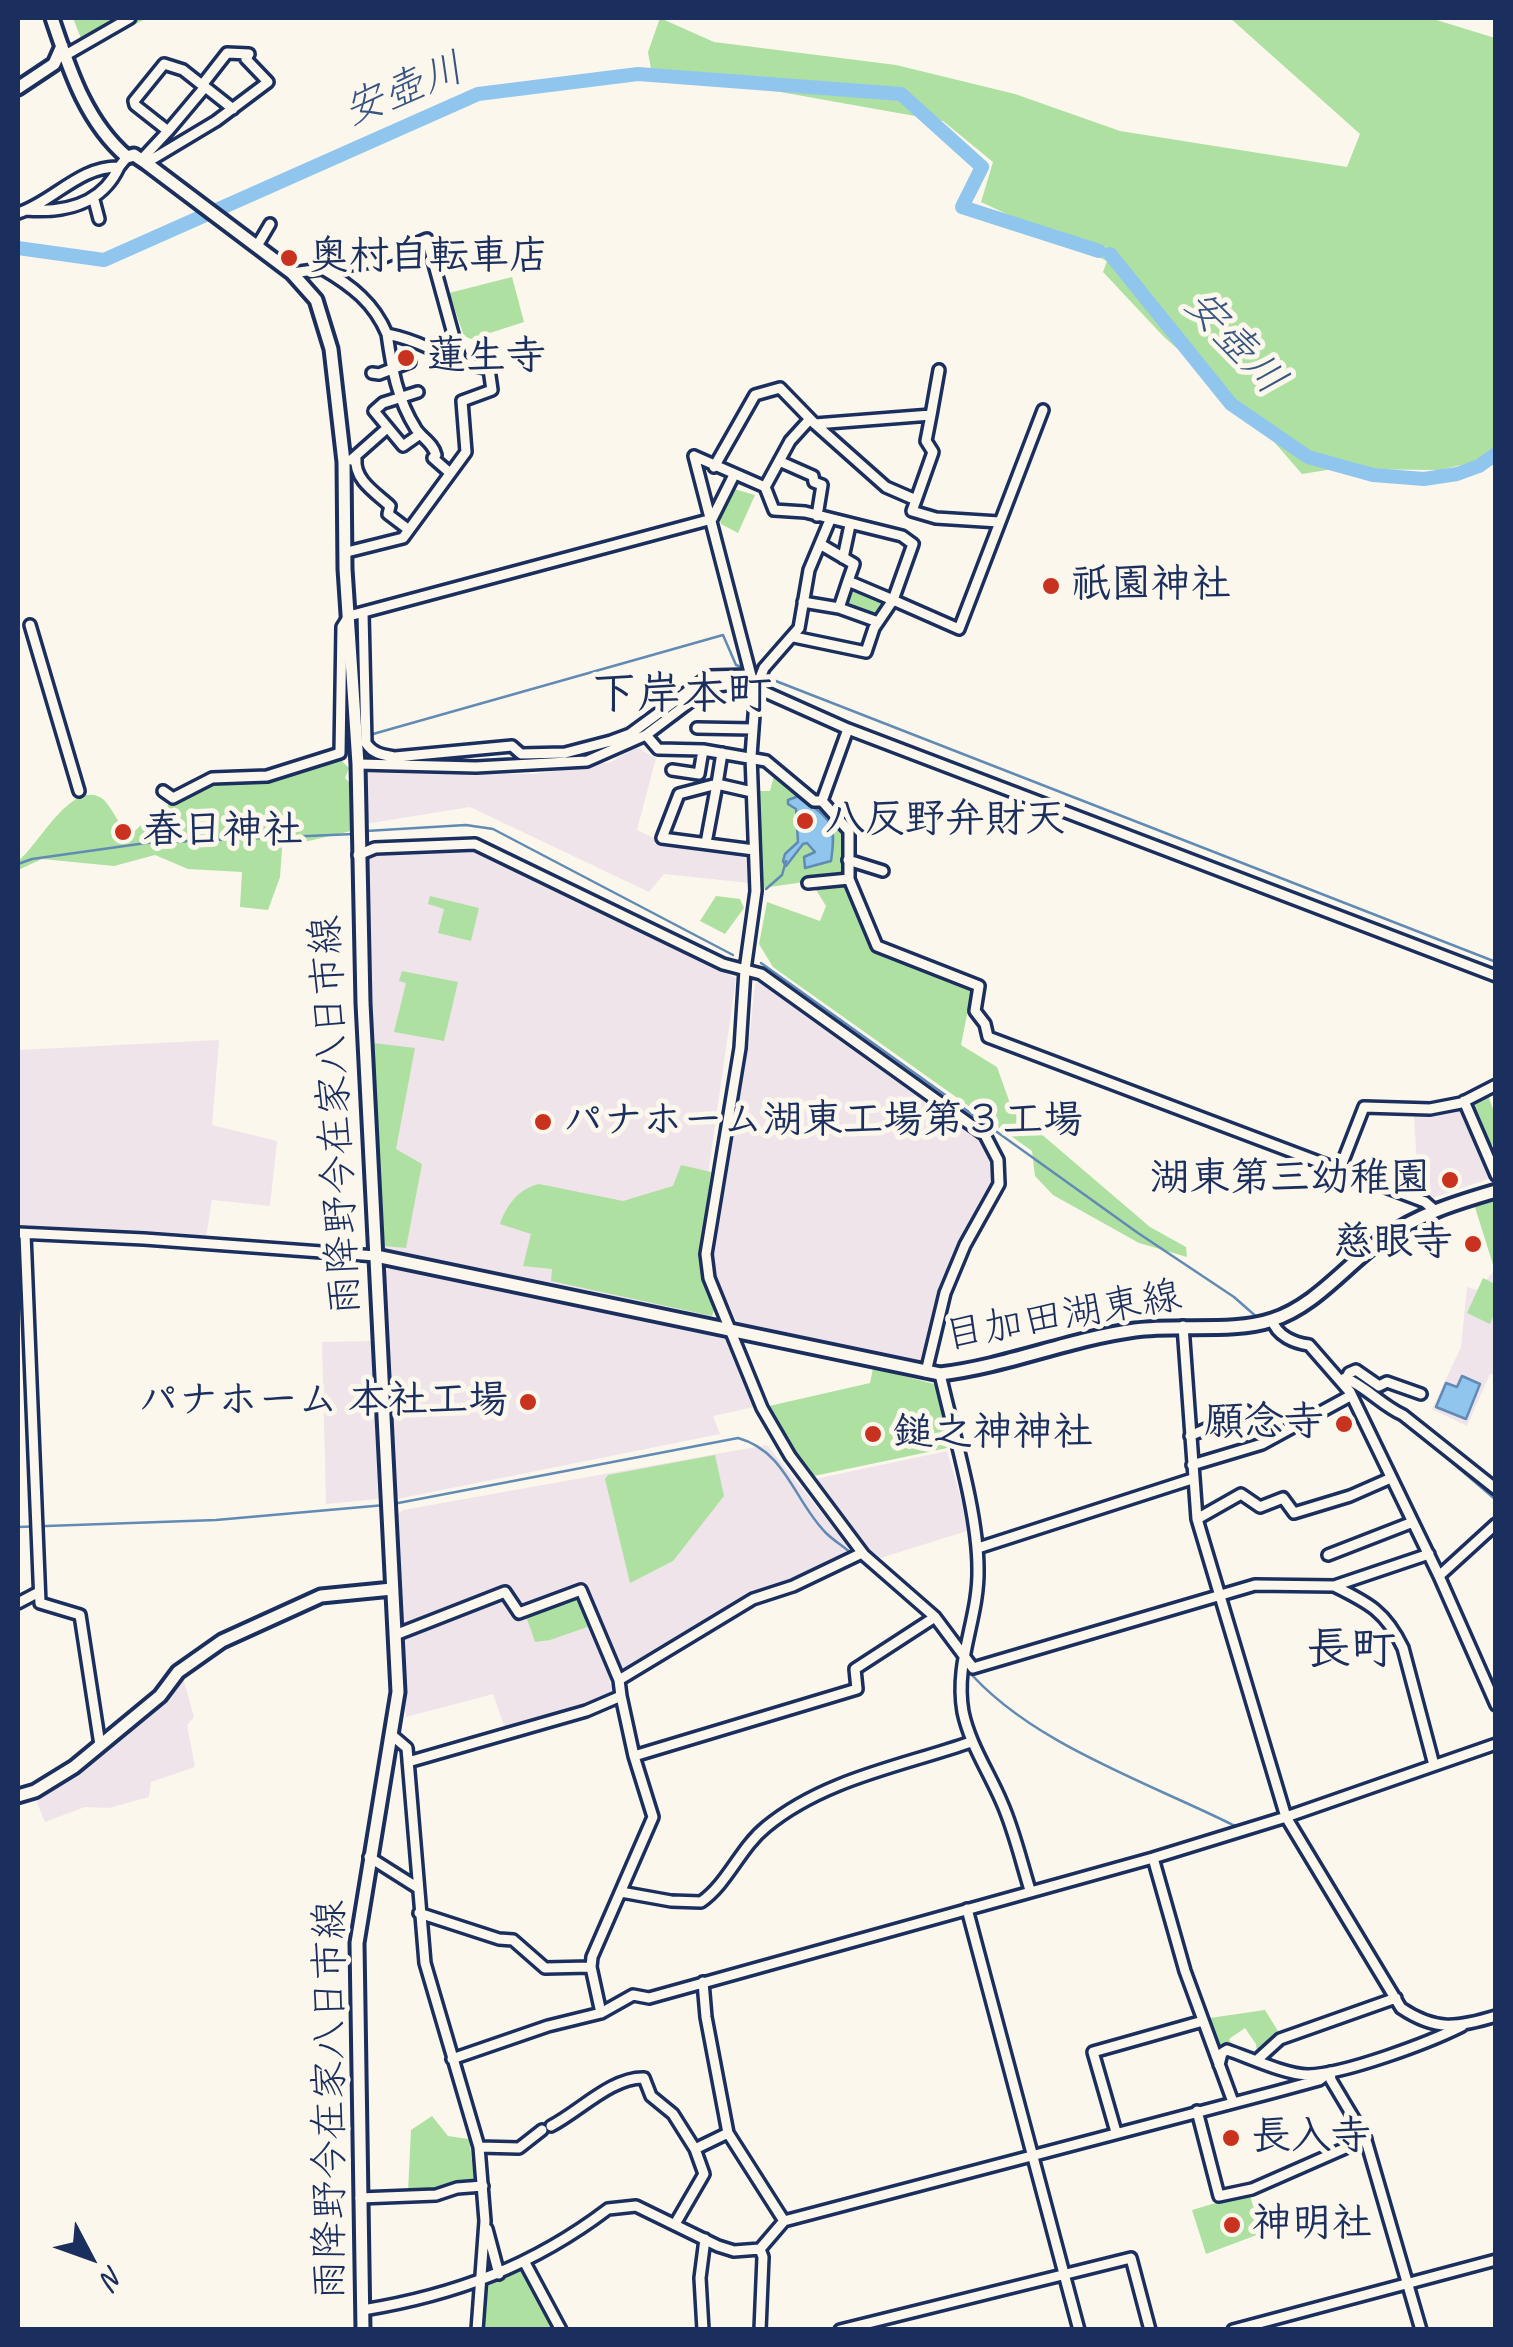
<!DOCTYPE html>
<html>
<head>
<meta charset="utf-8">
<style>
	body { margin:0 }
	#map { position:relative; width:1513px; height:2347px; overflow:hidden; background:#fbf7ec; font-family:Caveat,sans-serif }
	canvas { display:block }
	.frame { position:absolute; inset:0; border:20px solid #1b2f5e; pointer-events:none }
	.north { position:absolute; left:40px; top:2207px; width:100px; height:100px; -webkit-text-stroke:8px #fbf7ec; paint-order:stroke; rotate:131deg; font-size:28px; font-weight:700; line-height:40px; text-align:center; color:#1b2f5e }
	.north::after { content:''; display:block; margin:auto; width:35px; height:45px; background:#1b2f5e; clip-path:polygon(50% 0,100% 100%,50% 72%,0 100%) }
</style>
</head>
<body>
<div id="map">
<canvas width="1513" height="2347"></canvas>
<div class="frame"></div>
<div class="north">N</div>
</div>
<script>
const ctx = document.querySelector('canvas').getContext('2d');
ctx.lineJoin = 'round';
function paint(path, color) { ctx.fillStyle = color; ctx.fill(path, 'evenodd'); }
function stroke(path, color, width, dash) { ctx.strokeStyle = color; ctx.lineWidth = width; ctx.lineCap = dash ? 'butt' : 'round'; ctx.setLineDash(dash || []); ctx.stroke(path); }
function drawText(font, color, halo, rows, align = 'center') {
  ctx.font = font + ' Caveat,"Klee One",sans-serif'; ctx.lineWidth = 10; ctx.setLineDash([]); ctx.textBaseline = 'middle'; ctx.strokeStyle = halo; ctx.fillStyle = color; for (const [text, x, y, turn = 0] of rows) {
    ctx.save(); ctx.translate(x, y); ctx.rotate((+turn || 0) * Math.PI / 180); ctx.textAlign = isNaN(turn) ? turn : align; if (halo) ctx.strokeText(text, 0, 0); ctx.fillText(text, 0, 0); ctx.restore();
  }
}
paint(new Path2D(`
	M636,747L656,758L637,830L660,841L748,853L749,883L664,874L649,892L470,807L365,824L364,773L535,774L611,762Z
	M474,851L736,978L693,1280L711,1319L382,1248L363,860L376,854Z
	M763,980L981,1137L992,1155L996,1169L992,1191L961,1242L940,1298L924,1358L920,1362L737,1322L718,1282L713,1252L749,1042L755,983Z
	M219,1040L212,1125L277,1141L270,1206L212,1200L206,1237L18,1225V1050Z
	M1464,1106L1491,1178L1430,1199L1418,1184L1414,1116Z
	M1495,1197V1375L1490,1374L1467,1426L1432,1409L1461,1347L1467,1287L1477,1290L1495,1270L1474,1202Z
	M390,1268L724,1336L754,1407L713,1416L720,1434L392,1500L382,1274Z
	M372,1341L378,1499L326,1504L322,1342Z
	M767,1445L845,1542L850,1556L770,1591L765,1589L609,1682L616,1695L505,1729L493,1694L406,1717L394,1517L403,1510Z
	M947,1451L970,1530L874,1560L815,1479Z
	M183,1678L194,1717L187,1725L195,1767L151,1782L149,1797L109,1808L85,1807L45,1822L37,1803L39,1796L104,1752L169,1695Z`), '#efe4ea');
paint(new Path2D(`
	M73,18H147L86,51Z
	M660,18L714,42L896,65L1015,94L1120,131L1347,167L1360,134L1230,18H1430L1495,38V457L1440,470L1333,469L1302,474L1242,405L1164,337L1103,272L1107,261L981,202L993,162L943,121L651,69L648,52Z
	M512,277L524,322L471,339L464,336L449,293Z
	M734,489L755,495L738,533L721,524L719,516Z
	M851,586L890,601L877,620L843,607Z
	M339,758L349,768L345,778L352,785L351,831L304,842L283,835L280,877L268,910L240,907L242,872L188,869L155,855L114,866L42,859L18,870V861C38,847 73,775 104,800C111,807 117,820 123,828L135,831L153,813L215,780L271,779Z
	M775,772C795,785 841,810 845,835C847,848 845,863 845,876L763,888L757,791H770Z
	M845,886L871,951L972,989L961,1045L997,1067L1012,1109L1150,1227L1186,1247L1187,1257L1139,1243L1053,1195L1035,1176L1032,1151L773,967L759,944L767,902L820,921L826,906L815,888Z
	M430,896L479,908L471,941L438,933L444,909L428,904Z
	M716,896L740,899L744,908L725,934L700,921Z
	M402,971L458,982L444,1041L394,1032L406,983L399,981Z
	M373,1043L415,1048L396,1149L422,1164L406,1248L384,1246Z
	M1488,1095L1495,1115V1144L1491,1145L1469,1104Z
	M681,1165L711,1172L699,1263L715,1307L712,1316L551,1281L552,1269L523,1266L531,1234L500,1224C506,1206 519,1188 539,1184L623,1201L673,1186Z
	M1495,1198H1496L1495,1271L1474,1204Z
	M1483,1278L1495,1284V1312L1490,1324L1467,1313Z
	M873,1368L938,1385L947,1448L814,1476L787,1443L769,1406L870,1383Z
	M715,1455L724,1496L673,1561L630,1583L605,1479L608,1475Z
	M580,1592L593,1625L550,1640L535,1642L525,1613Z
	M1265,2010L1281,2036L1261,2053L1257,2052L1256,2044L1245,2028L1229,2039L1231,2044L1223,2049L1214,2047L1203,2019Z
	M432,2116L448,2136L469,2139L475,2184L408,2192L411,2130Z
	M1249,2193L1262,2233L1206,2254L1192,2210Z
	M528,2268L562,2330H482L486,2283Z`), '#aee0a1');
const water = new Path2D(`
	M799,796C831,821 837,820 831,861L805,868L804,857L815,852L807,843L803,844L786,866L783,861L785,854L798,842L796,809L788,804V800Z
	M1462,1376L1480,1384L1466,1419L1436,1407L1446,1383L1457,1387Z`);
paint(water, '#90c6ee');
stroke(water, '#618ab4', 2.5);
stroke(new Path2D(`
	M763,676L1496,962
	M373,734L723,635L736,665L747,669
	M366,831L466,825L493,829L733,955
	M18,864L32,859L146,843L354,834
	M766,889L782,875L786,861
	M761,963L1138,1233L1234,1297L1259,1319
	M1289,1343L1296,1349L1308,1351L1332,1376
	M1413,1429L1496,1500
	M393,1504L738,1438C786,1451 794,1501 826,1533C833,1540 843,1546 851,1553
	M18,1527L216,1520L385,1505
	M857,1558L927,1617
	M932,1624L960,1661
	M965,1667C1027,1742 1147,1782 1233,1825L1241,1826
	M1437,1758L1496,1739
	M1258,1821L1430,1760`), '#618ab4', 2.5);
stroke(new Path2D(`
	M18,248L104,260L478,94L638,74L901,94L982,167L962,207L1099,251
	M1110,254L1231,404L1308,457L1373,475L1424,479L1457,474L1479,466L1496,454`), '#90c6ee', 14);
const minor = new Path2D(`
	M64,56L130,18
	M204,86L233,109
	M168,131L205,87
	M141,160L168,131L135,105L134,101L164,64L183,70L202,85L227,53L249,54L246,59L268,82L216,121L146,163
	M94,200L99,219
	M26,210C65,213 102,204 119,167
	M18,213C53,202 79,166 119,167L127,157
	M257,246L270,224
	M292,273L372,262L427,239L461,363C447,361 441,353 429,348C416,342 402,337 387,334C374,303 352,286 323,269
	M387,334C392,369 397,399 416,429C423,439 433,443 436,455L433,458L450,473
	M372,373L379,374L410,362
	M418,392L383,403L374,411L403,446L420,434
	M815,424L886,487L916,500L912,511L936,518L999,522
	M694,456L765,487L774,510L805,512L902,536L913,544L893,600L959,629L1043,410
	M694,456L751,676
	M356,459C354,480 376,493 390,506L388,514L409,530
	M351,460L386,429
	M779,461L813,476L814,482L822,485L817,516
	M714,467L755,395L780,388L815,424L931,415L939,370
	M765,487L790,441L810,419
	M916,500L933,452L926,441L931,415
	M830,520L809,570L799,628L764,668L756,688L751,756L756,891L745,970L740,1048L706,1254L709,1278L762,1408L790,1456L864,1555L935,1617L973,1668L1255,1585L1334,1586L1429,1554
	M347,552L403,538L466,452L462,401L492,390L489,369L461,363
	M843,558L850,525
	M803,602L839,608L878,622
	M839,608L848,581
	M363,613L366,743C373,754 383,755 395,757L512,746L521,754L565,753L611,741L630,734L709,676L750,675
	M30,625L79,791
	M794,637L866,652L874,628L893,600L848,581L854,564L820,544
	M697,728L753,729
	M848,729L822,801L849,831V879L877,946L979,986L975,1011L985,1024L988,1037L1425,1202L1433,1209
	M646,735L658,749L703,750L766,761L814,801H822
	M722,753L717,784L679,794L662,838L754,850
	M358,764L476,767L587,761L646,735L703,692L717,686L734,684L756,688L848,729L1496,976
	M672,770L699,774L703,750
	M163,791L173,798L212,778L267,776L340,753L342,627L349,616L712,519L734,475
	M706,843L717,784L752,792
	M358,855L375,848L475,844L723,964L761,974L985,1135L998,1160L999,1184L965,1245L945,1293L926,1372
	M848,860L883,871
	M808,883L849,879
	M1464,1101L1496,1175
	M1339,1171L1364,1107L1430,1109L1461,1103L1496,1085
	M18,1233L144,1239L376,1256
	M25,1234L40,1603L80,1615L100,1745
	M1272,1320C1277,1336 1294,1343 1309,1345L1350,1392L1439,1576L1496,1705
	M1183,1326L1197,1519L1286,1817L1401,2008C1435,2031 1457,2028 1496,2016
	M940,1374C953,1432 978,1512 978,1569C979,1619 954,1661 963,1712C970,1745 989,1772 1002,1803C1014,1830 1021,1861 1030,1890
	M1345,1378C1367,1387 1381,1405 1403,1415L1496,1489
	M1346,1380L1349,1373L1356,1370L1379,1386L1387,1382L1421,1394
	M1190,1436L1246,1411
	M1192,1465L1262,1444L1350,1396
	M1197,1519L1241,1494L1260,1507L1283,1498L1294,1513L1350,1496L1391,1478
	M978,1548L1192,1479
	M1328,1555L1413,1522
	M1439,1576L1496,1524
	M1334,1586C1369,1603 1386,1612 1403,1648L1434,1765
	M18,1603L39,1592
	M395,1635L505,1592L519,1613L581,1590L619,1680L621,1696
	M619,1680L753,1599L793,1586L862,1553
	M393,1736L407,1748L425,1963L479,2147L485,2221L477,2330
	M634,1756L857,1689L855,1669L935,1617
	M408,1762L586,1711L621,1696L634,1756L653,1817L592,1957L591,1967L601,2013
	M369,1857L418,1888
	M1153,1858L1185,1971L1233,2102
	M621,1892L671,1901L701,1902C728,1883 740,1848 766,1827C824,1779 902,1766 971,1742
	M967,1909L1079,2330
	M419,1913L499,1939L513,1940L545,1968L591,1967
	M703,1982L706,2017L728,2133L784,2221
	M452,2059L548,2026L601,2013L633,1995L649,1998L1153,1858L1286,1817L1496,1744
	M1257,2060L1280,2039L1396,1998
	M1219,2065L1222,2053L1227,2050C1248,2057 1286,2075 1308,2075C1345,2074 1428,2043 1462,2026
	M1330,2072L1331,2080L1365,2137L1421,2330
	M1197,2111L1219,2196L1252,2189L1366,2139
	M551,2126C580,2111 612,2077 644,2078L651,2096L673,2114L695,2149L728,2133
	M1116,2132L1093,2052L1203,2021
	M479,2147L519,2148L542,2130
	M360,2198L436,2195L457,2188L483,2186
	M675,2224L704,2174L695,2149
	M487,2229L499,2274
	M524,2261L561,2330
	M363,2310C455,2295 533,2266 608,2209L636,2206L718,2246L734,2251L760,2249
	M703,2330L700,2278L705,2239
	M760,2330L763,2257L760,2249L784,2221L1275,2092L1319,2080L1330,2072
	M840,2330L1131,2258L1150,2330
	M1233,2330L1496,2260`);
const major = new Path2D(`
	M52,18C69,68 85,121 127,157L134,155L146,163L292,273L316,300L331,349L344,462L345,569L358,764L363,1003L398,1692L357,1943L363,2330
	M18,88L54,64L62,46
	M376,1256L940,1374C1007,1366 1069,1339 1135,1330C1176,1324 1235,1333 1272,1320C1316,1306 1347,1264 1383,1239C1419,1214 1455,1203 1496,1191
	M18,1796L35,1791L74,1767L160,1696L178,1672L222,1641L321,1596L392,1589`);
stroke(minor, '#1b2f5e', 16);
stroke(major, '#1b2f5e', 19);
stroke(minor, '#fbf7ec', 9);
stroke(major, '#fbf7ec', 11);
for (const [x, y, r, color] of [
	[289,258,10,"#c8321e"],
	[406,358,10,"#c8321e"],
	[1051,586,10,"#c8321e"],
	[805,821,10,"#c8321e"],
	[123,832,10,"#c8321e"],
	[543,1122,10,"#c8321e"],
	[1450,1180,10,"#c8321e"],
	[1473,1244,10,"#c8321e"],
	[528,1402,10,"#c8321e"],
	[1344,1424,10,"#c8321e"],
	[873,1434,10,"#c8321e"],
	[1231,2138,10,"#c8321e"],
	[1232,2225,10,"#c8321e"]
]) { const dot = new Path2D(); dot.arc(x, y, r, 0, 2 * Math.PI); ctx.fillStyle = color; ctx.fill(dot); stroke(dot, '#fbf7ec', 4); }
drawText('bold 40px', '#1b2f5e', '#fbf7ec', [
	["奥村自転車店",309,258],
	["蓮生寺",426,358],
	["祇園神社",1071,586],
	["八反野弁財天",825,821],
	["春日神社",143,832],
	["パナホーム湖東工場第３工場",563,1122],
	["湖東第三幼稚園",1430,1180,"right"],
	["慈眼寺",1453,1244,"right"],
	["パナホーム 本社工場",508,1402,"right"],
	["願念寺",1324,1424,"right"],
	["鎚之神神社",893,1434],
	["長入寺",1251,2138],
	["神明社",1252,2225]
], 'left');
drawText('40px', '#1b2f5e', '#fbf7ec', [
	["雨降野今在家八日市線",337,1115,-93],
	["目加田湖東線",1063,1317,-10],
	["雨降野今在家八日市線",332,2100,-90]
]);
drawText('italic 42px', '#385582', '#fbf7ec', [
	["安壺川",404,91,-22],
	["安壺川",1234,343,47]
]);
drawText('bold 45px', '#1b2f5e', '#fbf7ec', [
	["下岸本町",682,696],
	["長町",1351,1651]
]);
</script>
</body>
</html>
